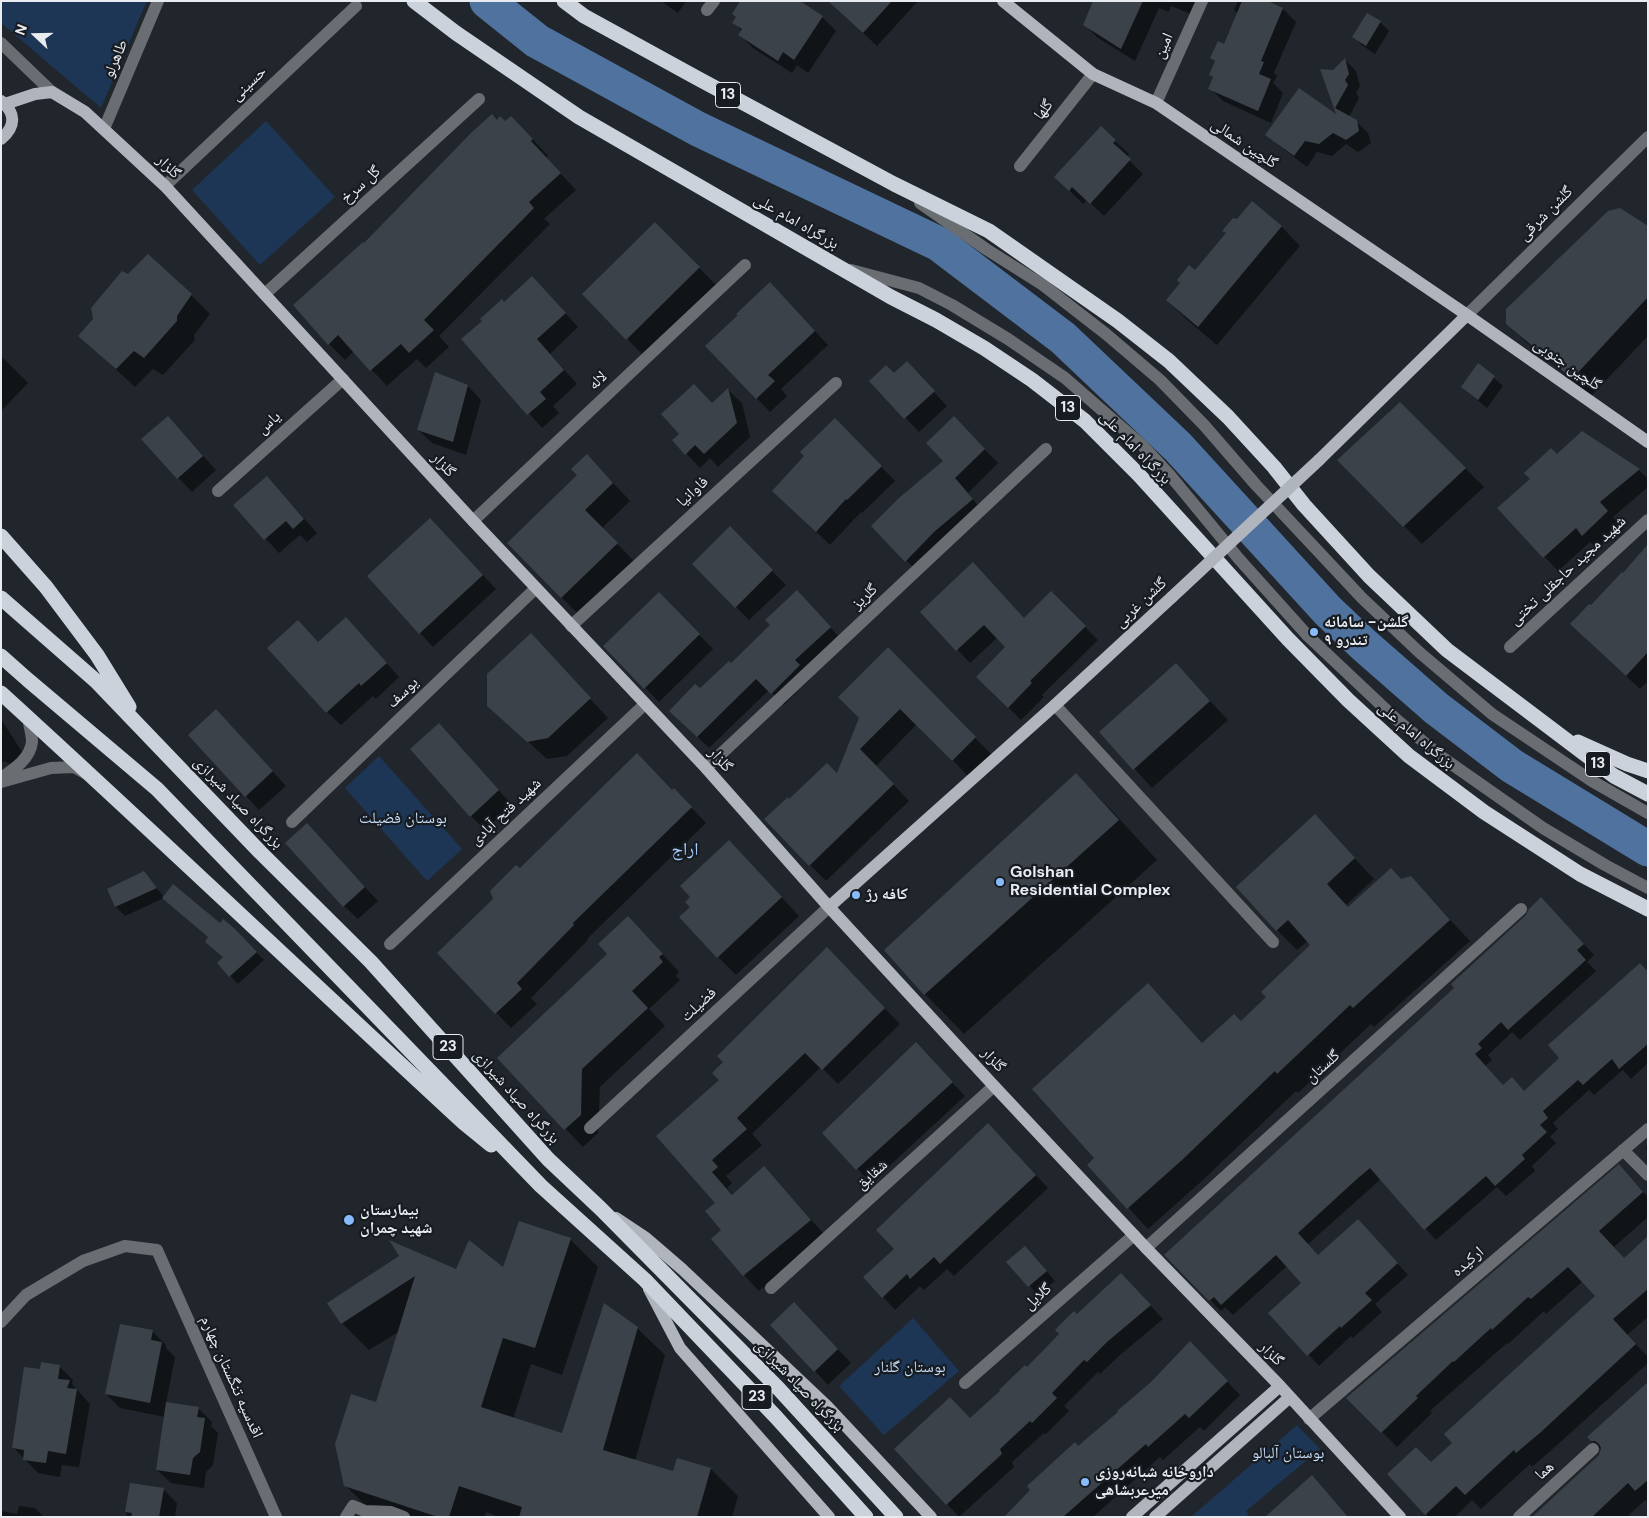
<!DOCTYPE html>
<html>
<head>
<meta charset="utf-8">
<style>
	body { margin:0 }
	#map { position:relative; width:1649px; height:1518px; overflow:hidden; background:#20262c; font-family:"DM Sans",sans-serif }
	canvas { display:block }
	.frame { position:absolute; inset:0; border:2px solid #e8ebf0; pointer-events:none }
	.north { position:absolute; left:10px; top:10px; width:50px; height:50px; -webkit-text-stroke:4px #171c22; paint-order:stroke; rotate:291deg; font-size:14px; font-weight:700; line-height:20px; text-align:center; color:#e8ebf0 }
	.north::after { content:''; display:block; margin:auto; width:18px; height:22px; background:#e8ebf0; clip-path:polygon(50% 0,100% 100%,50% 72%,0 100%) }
</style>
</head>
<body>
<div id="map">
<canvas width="1649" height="1518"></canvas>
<div class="frame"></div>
<div class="north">N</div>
</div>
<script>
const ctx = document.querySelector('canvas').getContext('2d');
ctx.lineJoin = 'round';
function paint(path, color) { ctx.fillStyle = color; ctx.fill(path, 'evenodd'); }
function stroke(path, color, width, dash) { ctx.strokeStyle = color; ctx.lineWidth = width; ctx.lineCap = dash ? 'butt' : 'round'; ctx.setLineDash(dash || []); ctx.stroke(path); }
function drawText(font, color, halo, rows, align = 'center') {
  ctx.font = font + ' "DM Sans","Noto Naskh Arabic",sans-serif'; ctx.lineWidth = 4.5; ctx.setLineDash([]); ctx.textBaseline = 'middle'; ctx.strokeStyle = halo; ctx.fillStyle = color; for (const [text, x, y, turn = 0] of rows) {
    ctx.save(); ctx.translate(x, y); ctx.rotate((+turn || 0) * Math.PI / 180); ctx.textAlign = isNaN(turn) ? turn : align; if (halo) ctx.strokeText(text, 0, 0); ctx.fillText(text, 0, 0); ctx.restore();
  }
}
paint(new Path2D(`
	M1,1H147L101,108L1,23Z
	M266,121L335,197L260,265L192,190Z
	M379,756L462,849L427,881L345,788Z
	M913,1318L959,1371L884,1435L839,1386Z
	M1297,1425L1320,1449L1246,1511L1250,1517H1191Z`), '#1d3655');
paint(new Path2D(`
	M661,1H686L678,13Z
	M844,1H918L877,46L838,9Z
	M1095,1H1196V16L1171,6L1169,12L1159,8L1135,61L1098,38L1084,24Z
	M1238,1H1265L1283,9L1296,22L1274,73L1277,76L1273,83L1283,93L1271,123L1223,101L1210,88L1214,79L1210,75L1216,62L1211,58L1224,46L1238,14L1234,10Z
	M822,17L836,31L808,73L797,65L792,73L753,48L740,35L742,31L734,23Z
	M1380,22L1389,31L1375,54L1363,46L1354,37Z
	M1345,60L1356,71L1360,86L1356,93L1359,98L1349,117L1356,121L1368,133L1371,143L1358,152L1346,144L1332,156L1317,152L1307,167L1282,148L1269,136L1339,117L1322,71H1334Z
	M497,121L505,123L527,133L548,156L546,158L576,190L544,219L550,224L439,336L449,347L426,368L417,359L387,386L354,351L345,360L329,344L364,245Z
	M1115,141L1129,154L1126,157L1143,174L1104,216L1087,200L1083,204L1056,177Z
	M1253,203L1282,227L1300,246L1217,345L1186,319L1167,300L1182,283L1195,272L1227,234L1224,231L1238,220Z
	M655,223L717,286L645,357L583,294Z
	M1648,228V336L1591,396L1526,342L1507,323Z
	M545,291L578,327L550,354L577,384L553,406L559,413L542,428L463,339L504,304Z
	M191,295L210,314L194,335L195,340L163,375L153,369L135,387L80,336Z
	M783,297L828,345L781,389L787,396L770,412L707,346Z
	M1,356L28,383L1,411Z
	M1479,365L1503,386L1487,408L1462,387Z
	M894,375L920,377L947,406L919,432L871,381Z
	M468,386L481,400L466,455L432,443L418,430Z
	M728,390L742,403L750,437L718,467L710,458L700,468L674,441Z
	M1400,404L1484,487L1422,544L1338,460Z
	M168,417L216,470L192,492L143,440Z
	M968,432L998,463L968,493L985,514L920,574L872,526L945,461Z
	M849,433L895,481L862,513L861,512L830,545L788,505Z
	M1557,456L1639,470L1648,479V487L1613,517L1621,525L1597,549L1590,542L1558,571L1499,508Z
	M604,473L630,501L602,528L634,561L579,615L509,544Z
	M267,477L317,533L307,542L300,535L279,553L235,505Z
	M730,528L786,585L749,620L694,564Z
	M444,534L496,589L433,647L420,633Z
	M1648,546V681L1640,689L1585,638L1591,607L1623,575Z
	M986,577L1025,619L1051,593L1098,640L1042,695L1044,697L1021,720L977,677L1007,647L998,637L970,663L922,612Z
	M659,593L713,649L659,702L605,646Z
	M809,604L842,640L806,673L811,678L784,705L769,690L709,748L671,711Z
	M359,632L399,677L376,699L373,696L341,725L327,712L319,643Z
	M531,635L608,718L567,756L547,759L488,705Z
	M1176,665L1228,720L1152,788L1101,732Z
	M839,697L940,702L991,754L969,777L917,724L876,766L909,801L826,881L810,865L789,800L838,775L860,718Z
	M1,719L28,761L17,768L5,761L1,763Z
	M230,724L286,786L259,810L189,735Z
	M439,724L512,805L485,830L471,816Z
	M1076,774L1115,814L1157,860L964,1034L925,994L886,950Z
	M672,791L688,804L706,823L587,939L588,940L531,998L537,1004L511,1028L439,953L494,900L520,870Z
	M1315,816L1374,879L1346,905L1349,908L1401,880L1410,877L1470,941L1374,1027L1371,1024L1298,1093L1296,1091L1203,1180L1148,1229L1089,1165L1096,1158L1148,985L1203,1044L1241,1022L1267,997L1312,946L1308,941L1297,950L1277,930Z
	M320,839L378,901L358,919L344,906Z
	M747,860L799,916L736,975L718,957Z
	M144,873L164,897L220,925L233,929L264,960L238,984L218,963L224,958L210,938L164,898L125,916L116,907L108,889Z
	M1552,910L1594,955L1587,962L1596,971L1520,1040L1512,1032L1488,1055L1492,1060L1485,1066L1504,1087L1525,1092L1648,973V1063L1631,1079L1623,1070L1594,1095L1589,1090L1553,1123L1558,1129L1550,1137L1556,1143L1532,1166L1535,1171L1506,1196L1497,1187L1436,1240L1381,1179L1307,1245L1319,1256L1369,1232L1408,1275L1375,1304L1382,1312L1353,1338L1351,1336L1319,1366L1270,1313L1302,1283L1287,1266L1233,1315L1225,1307L1221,1311L1166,1255Z
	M645,935L679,972L676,976L680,980L649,1009L665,1026L600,1087L598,1133L583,1147L498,1058Z
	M827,949L900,1024L838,1084L821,1067L752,1134L762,1145L726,1176L732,1183L727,1188L733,1195L764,1168L826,1236L759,1291L744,1275L723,1231L716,1203L658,1136L721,1080Z
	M929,1058L965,1096L871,1183L823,1133Z
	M1001,1137L1048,1188L954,1276L947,1269L924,1290L920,1286L895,1310L883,1297L896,1249Z
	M1648,1141V1152L1646,1149Z
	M1619,1166L1648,1197V1217L1614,1247L1624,1259L1648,1238V1317L1627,1335L1648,1357V1363L1556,1446L1532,1467L1530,1464L1481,1509L1472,1500L1455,1517H1429L1389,1474L1432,1464L1454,1443L1597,1296L1583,1281L1546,1314L1544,1311L1508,1344L1507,1343L1430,1411L1432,1413L1397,1447L1348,1398Z
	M570,1239L598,1267L562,1375L531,1364L513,1419L562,1435L637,1328L665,1355L635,1461L674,1472L711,1469L738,1496L732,1517H499L486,1512L485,1517H385L373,1513L345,1485L377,1403L400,1331L369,1350L342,1323L401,1256L457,1270L504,1269Z
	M1034,1256L1055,1281L1038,1295L1008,1262Z
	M1133,1287L1163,1319L1120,1355L1100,1374L1098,1372L1064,1406L1069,1411L1045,1435L1044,1433L1012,1462L1014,1467L959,1517L896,1449L970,1420L1027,1369L1077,1316Z
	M808,1318L851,1363L828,1385L815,1371Z
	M153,1332L166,1345V1348L175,1357L166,1403L198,1408L212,1422L211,1426L218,1433L213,1465L206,1472L204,1488L171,1483L157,1470L165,1417L120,1408L106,1394Z
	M1204,1357L1240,1395L1204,1431L1200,1427L1163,1460L1160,1457L1093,1517H1006L1079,1448Z
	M59,1366L73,1380L72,1384L90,1404L79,1467L62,1465L60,1477L38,1473L14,1448L41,1371Z
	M1648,1384V1502L1645,1500L1627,1517H1533L1599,1456L1602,1451L1589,1437Z
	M164,1490L177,1503L175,1517H127L126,1512Z
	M19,1506L35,1508L44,1517H1V1511L17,1514Z`), '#0007');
stroke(new Path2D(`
	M487,1L537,41L698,129L939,244L1063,338L1178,447L1328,611L1364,645L1436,708L1512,766L1648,849`), '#4f729f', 35);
paint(new Path2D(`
	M740,1H800L823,16L794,60L783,52L778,61L738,35L742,29L732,23L736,17L732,14Z
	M828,1H892L863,33Z
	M1093,1H1143L1121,49L1083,25Z
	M1242,1H1268L1283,8L1261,61L1264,62L1259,74L1271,79L1258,111L1208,89L1213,77L1209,75L1215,61L1210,58L1218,41L1224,44Z
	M1367,13L1381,21L1366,46L1352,37Z
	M1345,58L1349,74L1345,80L1348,85L1335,108L1357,120L1359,131L1346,140L1333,133L1319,144L1305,141L1294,156L1265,135L1299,88L1336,114L1320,69L1333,70Z
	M492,114L497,120L500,116L505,121L511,116L533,139L531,141L561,173L529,202L534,208L424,320L434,330L409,353L401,344L370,371L338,335L328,345L293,305L363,242L364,243L472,132Z
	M1101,126L1116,140L1113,143L1131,159L1090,204L1072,187L1069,191L1054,177Z
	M1252,201L1282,226L1198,327L1166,300L1180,283L1177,280L1189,265L1195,270L1226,233L1222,231L1233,218L1237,219Z
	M1620,208L1648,226V297L1572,379L1506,324V309L1608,211Z
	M655,222L700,267L626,340L582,294Z
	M148,254L192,294L177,316V321L144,358L134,351L116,369L78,336L93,319L91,308L122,271L128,274Z
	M532,276L566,313L537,339L564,370L540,392L546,399L527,415L461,339L482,321L480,319L502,299L504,302Z
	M770,282L815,331L768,375L775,381L756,399L705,346L738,315L736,314Z
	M907,361L935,391L904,419L869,381L886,365L894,373Z
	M1478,363L1495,376L1478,400L1461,387Z
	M435,372L468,385L453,442L417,430Z
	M694,384L712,403L728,388L737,423L704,454L695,445L685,455L672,440L679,434L661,414Z
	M1400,402L1466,468L1403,527L1337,460Z
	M168,416L203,456L177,479L141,439Z
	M954,416L985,449L955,478L973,499L934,532L905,562L871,526L900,497L943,461L926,443Z
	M835,418L882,466L847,500L846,499L816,532L772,491L804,456L800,452Z
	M1582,431L1640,469L1600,502L1608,511L1582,536L1576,528L1543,558L1497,508L1530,479L1524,473L1551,448L1557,454Z
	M587,454L613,483L585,510L618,543L561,598L507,543L577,475L571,469Z
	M267,476L304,519L293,529L286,521L264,540L233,505Z
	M430,518L483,575L419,634L367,576Z
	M730,526L773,570L735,608L692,564Z
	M1648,544V652L1626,676L1570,624L1589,604L1591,605L1622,572L1623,573Z
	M973,562L1024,618L1051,591L1086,626L1030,681L1032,683L1008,708L976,677L1005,647L984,625L956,651L920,612Z
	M797,590L831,627L795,660L800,665L771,694L756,679L697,737L669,711L695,684L700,688L729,661L731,663L770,625L765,620Z
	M659,592L700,634L644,689L603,646Z
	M346,617L387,663L361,686L359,683L326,713L267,648L298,620L318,642Z
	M531,633L591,698L548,738L527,742L487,706V674Z
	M888,647L976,737L952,761L900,709L860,749L894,784L809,866L764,819L788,797L789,799L827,763L837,773L859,718L838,697Z
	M1176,663L1210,701L1133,770L1099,732Z
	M216,709L273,771L245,797L188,735Z
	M439,723L499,790L470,817L410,749Z
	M637,753L672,790L674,788L692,807L573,923L574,925L517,983L522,989L495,1014L437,953L493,899L490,891L516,865L520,868Z
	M1076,773L1119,820L924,995L884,950Z
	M1315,814L1355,858L1327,884L1348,907L1391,868L1401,879L1411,876L1450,920L1353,1008L1350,1005L1277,1074L1275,1071L1182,1160L1127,1209L1087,1165L1094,1158L1032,1089L1148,983L1202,1043L1234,1014L1241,1021L1266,997L1261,992L1310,945L1288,920L1276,931L1236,887Z
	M307,823L365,887L343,907L285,843Z
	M729,840L782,897L717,958L679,917L690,907L685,902L690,897L680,886Z
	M144,871L157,888L115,907L107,889Z
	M173,884L220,923L223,919L234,928L257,952L229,977L217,963L223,957L205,942L208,937L162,898Z
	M1541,897L1584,944L1577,950L1586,960L1508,1030L1501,1022L1478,1044L1482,1048L1475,1054L1503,1085L1512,1077L1524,1091L1559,1058L1548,1045L1640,963L1648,972V1044L1619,1069L1612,1059L1583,1085L1578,1080L1543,1111L1548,1118L1540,1125L1547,1132L1522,1155L1525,1159L1495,1186L1486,1176L1424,1230L1370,1168L1358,1178L1298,1233L1318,1255L1358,1219L1398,1263L1365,1293L1372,1300L1341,1328L1340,1326L1307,1356L1268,1313L1301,1283L1276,1255L1221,1305L1214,1297L1209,1301L1164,1255L1454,988L1451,984L1526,915L1529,909Z
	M628,916L663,954L659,957L663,962L632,991L648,1008L582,1069L581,1115L564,1130L497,1058L607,954L598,944Z
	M827,947L885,1008L822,1070L805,1053L737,1118L747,1129L712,1160L718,1167L712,1172L732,1195L764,1166L811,1220L743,1276L711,1239L721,1230L705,1211L715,1203L656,1136L719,1080L712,1073L723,1062L717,1056Z
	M916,1042L953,1082L856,1170L822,1133Z
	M988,1123L1036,1175L940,1264L934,1257L910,1279L907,1274L882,1298L863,1277L894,1249L876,1230Z
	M1619,1164L1643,1192L1599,1231L1624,1258L1648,1236V1289L1613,1319L1636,1344L1541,1432L1516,1453L1514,1450L1465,1495L1456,1486L1425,1515L1387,1474L1416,1447L1431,1462L1452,1443L1444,1434L1595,1296L1568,1267L1531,1299L1528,1297L1492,1330L1491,1328L1454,1362L1453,1361L1416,1396L1418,1398L1381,1433L1346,1398Z
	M519,1221L571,1238L535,1348L503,1338L481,1407L562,1433L604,1303L638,1327L603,1450L673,1471L677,1458L711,1468L697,1517H519L522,1507L459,1486L449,1517H438L344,1486L335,1444L351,1394L376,1402L415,1276L341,1324L327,1303L399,1256L389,1240L456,1269L469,1240L503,1267Z
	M1025,1246L1047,1271L1028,1287L1006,1262Z
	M1121,1273L1151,1305L1107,1342L1087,1362L1084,1360L1052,1393L1057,1398L1032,1423L1030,1421L1000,1449L1002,1454L946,1505L894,1449L950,1397L970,1418L1000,1391L999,1390L1025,1365L1027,1367L1059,1334L1055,1330L1074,1311L1077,1314Z
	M794,1302L838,1349L814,1372L770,1325Z
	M120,1324L153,1330L151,1340L162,1342L150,1403L105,1394Z
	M1190,1341L1228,1381L1189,1418L1185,1414L1148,1447L1146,1444L1063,1517H1004L1030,1490L1027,1486L1075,1442L1078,1446L1118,1412L1117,1411L1151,1382Z
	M41,1362L60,1365L58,1379L70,1380L67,1388L77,1389L66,1454L48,1451L46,1463L23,1460L24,1450L12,1448L24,1367L40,1369Z
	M1648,1382V1480L1635,1491L1628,1483L1592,1517H1532L1599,1455L1601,1448L1599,1444L1595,1441H1591L1587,1437Z
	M166,1402L199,1407L197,1417L205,1418L200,1452L193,1458L190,1475L156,1470Z
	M1312,1475L1348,1517H1265Z
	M130,1483L164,1488L159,1517H131L132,1513L125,1512Z`), '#3c4249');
stroke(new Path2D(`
	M707,10L714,1
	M1,43L52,92
	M1156,103L1202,1
	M104,129L158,1
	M1020,166L1093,74
	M165,186L356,6
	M920,203L986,249L1043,285L1106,334L1160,380L1204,425L1256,485L1362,598L1419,652L1492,714L1592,781L1648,813
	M851,270L919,288L952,305L1008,339L1065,378L1143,446L1169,474L1239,559L1308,636L1396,719L1443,758L1543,828L1605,865L1648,888
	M265,294L479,99
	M1467,315L1648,137
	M218,491L343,379
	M473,521L745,265
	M571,626L836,383
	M1510,647L1648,520
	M1055,705L1273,942
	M706,768L1046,449
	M1,778C14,769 30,759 32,742C32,734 29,725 28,717
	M1,782L51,768L74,767L85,773
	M292,822L536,588
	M390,944L645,704
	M590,1128L829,907
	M1623,1150L1648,1175
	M1146,1248L1521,909
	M771,1288L994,1086
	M1,1322L26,1295L83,1261L125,1246L157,1250L276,1517
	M965,1383L1134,1235
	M1309,1419L1648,1129
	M346,1517L353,1506L365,1511L391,1512L404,1517
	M1519,1517L1593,1449`), '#6a6d71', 12);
stroke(new Path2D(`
	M1003,1L1093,74L1156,103L1467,315L1648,442
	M1,101C16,113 16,126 1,139
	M5,104L35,94L52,92L85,112L165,186L473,521L706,768L829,907L994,1086L1146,1248L1280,1386L1400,1517
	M1319,460L1467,315
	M829,907L1055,705L1172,597
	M616,1218L646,1238L682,1269L827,1406L931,1517
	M649,1289L680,1348L829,1517
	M1132,1517L1280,1386
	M1155,1517L1290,1397`), '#b0b5bd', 12);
stroke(new Path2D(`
	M414,1L456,33L579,117L891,297L936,320L984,348L1032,380L1085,421L1139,475L1288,639L1348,700L1409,756L1484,812L1580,874L1648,909
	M564,1L584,16L697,78L894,184L989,231L1118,321L1169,361L1228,417L1274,467L1304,505L1369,576L1447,650L1614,776L1648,794
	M1,536L46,587L97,655L129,707
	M1,598L96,681L260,852L371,962L548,1159L601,1209L778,1388L896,1517
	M1,656L28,680L157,789L541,1186L645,1280L776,1417L866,1517
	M1,693C157,835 309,980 464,1123L491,1145
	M1578,742L1627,764L1648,771`), '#cbd2db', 15);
stroke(new Path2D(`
	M1172,597L1319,460`), '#b0b5bd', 12);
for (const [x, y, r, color] of [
	[1314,632,5,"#88bbfc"],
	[1000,882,5,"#88bbfc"],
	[856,895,5,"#88bbfc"],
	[349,1220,6,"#88bbfc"],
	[1085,1482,5,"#88bbfc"]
]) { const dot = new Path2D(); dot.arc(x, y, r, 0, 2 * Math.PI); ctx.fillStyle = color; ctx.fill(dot); stroke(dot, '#171c22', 2); }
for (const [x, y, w] of [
	[728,95,25],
	[1068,408,25],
	[1598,764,25],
	[448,1047,30],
	[757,1397,30]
]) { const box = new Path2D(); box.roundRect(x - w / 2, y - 12.5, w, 25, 4); ctx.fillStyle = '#171c22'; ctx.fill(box); stroke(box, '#e8ebf0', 1); }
drawText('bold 15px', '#e8ebf0', null, [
	["13",728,95],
	["13",1068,408],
	["13",1598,764],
	["23",448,1047],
	["23",757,1397]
]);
drawText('16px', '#e8ebf0', '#171c22', [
	["امین",1164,46,-66],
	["طاهرلو",116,59,-67],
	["حسینی",249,84,-43],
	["گلها",1044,110,-52],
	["گلچین شمالی",1244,144,34],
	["گلزار",168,167,44],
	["گل سرخ",361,185,-42],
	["گلشن شرقی",1546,214,-45],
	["بزرگراه امام علی",796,222,30],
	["گلچین جنوبی",1567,365,35],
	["لاله",598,381,-43],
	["یاس",269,423,-42],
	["بزرگراه امام علی",1135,448,46],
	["گلزار",443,465,47],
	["فاوانیا",693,492,-43],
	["شهید مجید حاجقلی تختی",1568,571,-43],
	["گلریز",865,597,-43],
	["گلشن غربی",1141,603,-43],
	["یوسف",403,693,-44],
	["بزرگراه امام علی",1416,736,40],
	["گلزار",720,760,48],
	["بزرگراه صیاد شیرازی",238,803,46],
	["شهید فتح آبادی",506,812,-43],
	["فضیلت",699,1005,-43],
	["گلزار",993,1060,47],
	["گلستان",1323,1067,-42],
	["بزرگراه صیاد شیرازی",516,1097,48],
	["شقایق",872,1175,-42],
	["ارکیده",1468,1262,-41],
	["گلایل",1038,1297,-41],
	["گلزار",1271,1354,46],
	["اقدسیه تنگستان چهارم",231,1377,66],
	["بزرگراه صیاد شیرازی",799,1386,46],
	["هما",1545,1471,-42]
]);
drawText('bold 16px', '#e8ebf0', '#171c22', [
	["گلشن- سامانه",1324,623],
	["۹ تندرو",1324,641],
	["Golshan",1010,873],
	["Residential Complex",1010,891],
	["کافه رژ",866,895],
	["بیمارستان",360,1211],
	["شهید چمران",360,1229],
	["داروخانه شبانه‌روزی",1095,1473],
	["میرعربشاهی",1095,1491]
], 'left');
drawText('16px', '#c9dffa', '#171c22', [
	["بوستان فضیلت",403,819],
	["بوستان گلنار",910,1368],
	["بوستان آلبالو",1288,1454]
]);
drawText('18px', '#a7cdfe', '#171c22', [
	["اراج",685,850]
]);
</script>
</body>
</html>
